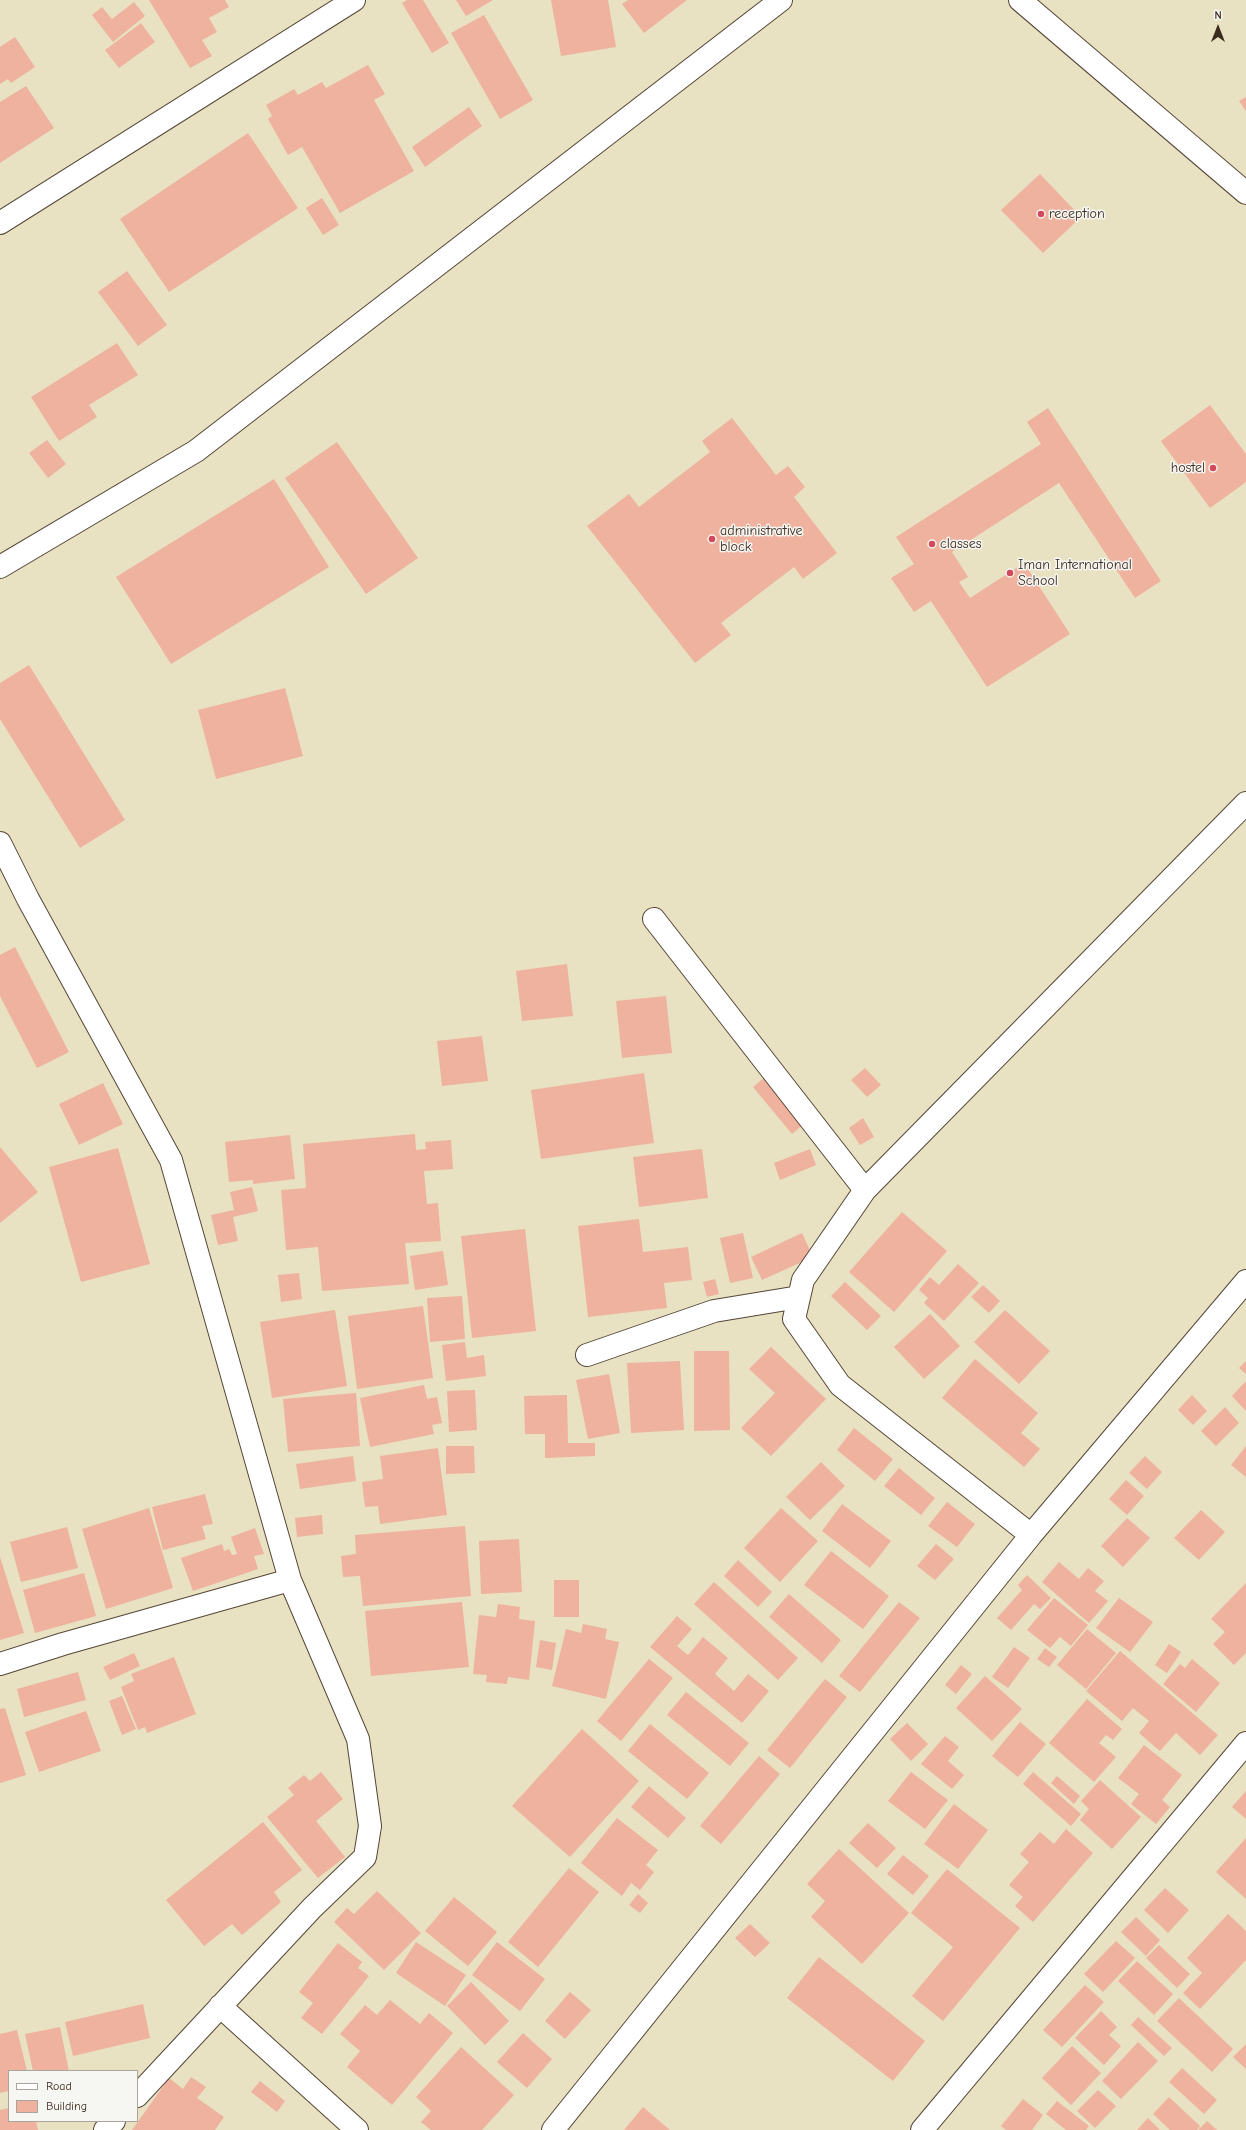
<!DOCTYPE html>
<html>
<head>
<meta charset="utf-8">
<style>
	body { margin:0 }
	#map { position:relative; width:1246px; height:2130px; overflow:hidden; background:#e8e2c2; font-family:"Comic Neue",sans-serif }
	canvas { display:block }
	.legend { position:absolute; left:8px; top:2070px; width:130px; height:52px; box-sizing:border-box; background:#f6f6f2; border:1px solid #aba49d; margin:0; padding:5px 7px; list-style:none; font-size:12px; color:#3b2a1e }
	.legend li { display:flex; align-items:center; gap:8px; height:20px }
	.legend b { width:20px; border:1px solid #aba49d }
	.north { position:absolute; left:1198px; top:8px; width:40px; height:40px; -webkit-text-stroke:3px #f6f6f2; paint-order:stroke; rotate:0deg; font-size:11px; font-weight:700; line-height:16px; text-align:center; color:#3b2a1e }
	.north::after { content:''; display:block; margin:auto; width:14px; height:18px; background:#3b2a1e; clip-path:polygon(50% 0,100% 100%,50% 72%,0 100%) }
</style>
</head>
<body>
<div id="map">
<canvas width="1246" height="2130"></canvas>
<ul class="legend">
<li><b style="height:5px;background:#fff"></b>Road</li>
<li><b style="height:11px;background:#eeb29e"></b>Building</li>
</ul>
<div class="north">N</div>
</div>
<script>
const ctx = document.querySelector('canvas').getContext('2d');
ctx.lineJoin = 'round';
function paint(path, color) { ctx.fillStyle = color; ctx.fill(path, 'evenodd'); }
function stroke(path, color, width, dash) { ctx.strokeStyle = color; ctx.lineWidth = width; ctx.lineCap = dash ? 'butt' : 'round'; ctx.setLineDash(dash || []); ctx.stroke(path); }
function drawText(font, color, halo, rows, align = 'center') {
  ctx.font = font + ' "Comic Neue",sans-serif'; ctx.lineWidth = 3; ctx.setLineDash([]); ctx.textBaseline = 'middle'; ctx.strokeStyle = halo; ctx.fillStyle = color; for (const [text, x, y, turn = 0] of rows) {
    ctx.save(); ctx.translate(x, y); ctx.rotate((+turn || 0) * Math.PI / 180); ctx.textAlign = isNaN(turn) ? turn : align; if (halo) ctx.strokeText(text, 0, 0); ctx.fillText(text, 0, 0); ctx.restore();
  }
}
paint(new Path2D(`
	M149,0H225L229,7L209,18L217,32L202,40L212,56L190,68Z
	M407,0H423L449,43L432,53L402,3Z
	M456,0H493L466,16Z
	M551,0H608L616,47L561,56Z
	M628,0H687L644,33L622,4Z
	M134,2L145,16L113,42L92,15L102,7L112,19Z
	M484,15L533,100L500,119L451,33Z
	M141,23L155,42L119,68L105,50Z
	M15,37L35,67L11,83L8,79L0,84V47Z
	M368,65L385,94L374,100L414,171L340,213L302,147L288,155L268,119L272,116L266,105L294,89L298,95L322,82L326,88Z
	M26,86L54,128L0,163V102Z
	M1246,97V111L1239,101Z
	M469,107L482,126L425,167L412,147Z
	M248,133L298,208L169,292L120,219Z
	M1040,174L1081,217L1043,253L1001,210Z
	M322,198L339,225L323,235L306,208Z
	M127,271L167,325L138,346L98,292Z
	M117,343L138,375L89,405L97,417L59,441L31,397Z
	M1210,405L1246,454V482L1210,508L1161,441Z
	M1048,408L1161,581L1135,598L1059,483L952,552L968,577L959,582L970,598L1024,563L1070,634L987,687L931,601L914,612L891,578L914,564L896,537L1041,444L1027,422Z
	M732,418L776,475L788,466L805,487L794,497L837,553L803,579L794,567L721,623L731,635L695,663L587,526L629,494L639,507L710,452L702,441Z
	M47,440L66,464L48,478L29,453Z
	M337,442L418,558L366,594L285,478Z
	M274,479L329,567L171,664L116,577Z
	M29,665L125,820L80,848L0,719V683Z
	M285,688L303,756L216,779L198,710Z
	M15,947L69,1052L37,1068L0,996V955Z
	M567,964L573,1016L522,1021L516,971Z
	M666,996L672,1053L622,1058L616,1001Z
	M482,1036L488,1081L442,1086L437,1041Z
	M865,1068L881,1085L867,1097L851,1080Z
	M644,1073L654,1143L541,1159L531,1090Z
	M766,1076L805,1123L792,1134L753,1087Z
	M103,1083L123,1124L79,1145L59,1104Z
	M863,1118L874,1137L860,1145L849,1128Z
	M415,1134L416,1150L426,1149L425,1142L451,1140L453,1169L424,1171L427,1204L438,1203L441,1241L405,1243L409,1284L322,1291L318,1247L286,1250L281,1190L306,1188L303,1144Z
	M290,1135L295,1179L253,1184V1180L229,1182L225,1142Z
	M0,1147L38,1192L0,1223Z
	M118,1148L150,1264L81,1282L49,1167Z
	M702,1149L708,1198L639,1207L633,1157Z
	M810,1149L816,1165L780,1180L774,1163Z
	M252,1187L258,1211L233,1217L238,1241L218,1245L211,1215L234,1210L230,1192Z
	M902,1212L947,1251L894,1312L849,1272Z
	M639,1219L643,1252L688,1247L692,1280L664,1283L667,1308L588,1317L578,1226Z
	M525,1229L536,1331L472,1338L461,1236Z
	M743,1233L753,1278L730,1283L720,1238Z
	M802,1233L813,1257L762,1280L751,1257Z
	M443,1251L448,1285L415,1290L410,1256Z
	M958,1264L979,1283L944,1321L924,1303L928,1298L919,1290L930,1277L939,1285Z
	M299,1273L302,1299L281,1302L278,1275Z
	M715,1279L719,1294L707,1297L703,1282Z
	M845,1282L881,1316L867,1330L831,1296Z
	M983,1285L1000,1301L989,1313L971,1297Z
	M462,1296L465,1339L430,1342L427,1298Z
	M423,1306L433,1378L357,1389L348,1316Z
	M335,1310L347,1386L272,1398L260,1322Z
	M1005,1310L1050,1351L1019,1384L974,1342Z
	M930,1314L960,1346L924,1379L894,1347Z
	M465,1342L467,1358L484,1355L486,1376L446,1381L442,1345Z
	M771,1347L826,1399L771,1456L741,1428L775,1393L749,1369Z
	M694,1351H729L730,1430L694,1431Z
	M975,1359L1038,1413L1021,1433L1040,1449L1024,1467L942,1398Z
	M680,1361L684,1430L631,1433L627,1363Z
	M1246,1361V1374L1239,1368Z
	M609,1374L620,1433L588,1439L576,1380Z
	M1245,1382L1246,1383V1411L1232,1396Z
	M424,1385L427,1399L437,1397L442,1423L432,1425L434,1434L370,1447L360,1398Z
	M475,1390L477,1430L449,1432L447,1391Z
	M356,1393L360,1446L288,1452L283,1399Z
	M567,1395L568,1443H595V1456L545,1458V1434H525L524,1396Z
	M1192,1395L1207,1411L1193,1425L1178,1410Z
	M1225,1407L1239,1423L1216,1446L1201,1431Z
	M854,1428L893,1459L875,1481L837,1450Z
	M446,1446H474L475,1473L446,1474Z
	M1246,1446V1477L1231,1465Z
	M438,1448L447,1515L380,1524L378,1506L365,1507L362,1482L383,1479L380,1456Z
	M353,1456L356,1481L300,1489L296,1464Z
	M1145,1456L1162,1472L1147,1489L1129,1473Z
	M821,1462L845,1486L810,1520L786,1497Z
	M899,1468L935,1498L921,1515L884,1486Z
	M1126,1480L1144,1496L1127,1515L1109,1499Z
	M205,1494L213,1524L202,1526L206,1539L163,1550L152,1507Z
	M947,1502L975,1524L957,1547L928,1526Z
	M842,1504L891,1541L870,1568L822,1531Z
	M149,1508L173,1588L106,1609L82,1529Z
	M781,1508L818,1541L780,1582L744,1548Z
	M1201,1510L1225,1532L1199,1560L1174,1538Z
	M322,1515L323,1534L297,1537L295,1518Z
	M1127,1518L1150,1538L1123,1567L1101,1546Z
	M465,1526L471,1596L363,1606L360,1576L343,1577L341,1556L356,1554L355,1535Z
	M67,1527L78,1568L21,1582L10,1542Z
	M255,1528L264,1554L254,1556L258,1569L193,1591L181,1558L222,1544L224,1551L229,1549L232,1555L237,1554L231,1537Z
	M519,1539L522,1592L481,1594L479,1541Z
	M936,1544L954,1559L935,1580L917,1566Z
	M831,1551L889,1596L863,1629L804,1585Z
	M0,1557L24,1633L0,1640Z
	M738,1560L772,1592L758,1607L724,1576Z
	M1059,1562L1079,1579L1088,1568L1104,1581L1095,1591L1108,1601L1089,1623L1042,1582Z
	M84,1573L96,1616L35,1633L23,1590Z
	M1027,1575L1051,1598L1040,1609L1034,1604L1011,1630L997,1618L1022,1590L1018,1585Z
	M554,1580H579V1617H554Z
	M714,1582L798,1658L778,1680L694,1604Z
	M1246,1583V1653L1234,1665L1213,1644L1225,1632L1211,1619Z
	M789,1594L841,1640L822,1663L769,1617Z
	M1054,1598L1088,1625L1071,1646L1060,1637L1050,1648L1027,1630Z
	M1119,1598L1153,1622L1130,1652L1096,1628Z
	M462,1602L469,1667L371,1676L365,1611Z
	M899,1602L920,1618L860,1692L839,1676Z
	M498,1604L520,1607L519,1619L535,1621L529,1680L508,1677L507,1684L486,1682L487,1675L473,1674L479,1615L496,1617Z
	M677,1616L692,1629L677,1646L688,1655L703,1637L728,1658L715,1674L734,1691L748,1674L769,1691L742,1723L650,1647Z
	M583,1624L607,1629L605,1639L619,1642L606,1699L552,1686L566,1629L581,1633Z
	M1087,1629L1116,1653L1086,1689L1057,1665Z
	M540,1640L556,1643L552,1670L536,1667Z
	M1169,1644L1181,1652L1167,1673L1155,1665Z
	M1014,1647L1030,1658L1008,1688L992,1677Z
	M1045,1648L1057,1657L1049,1667L1037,1659Z
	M1120,1651L1218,1735L1200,1755L1176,1733L1160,1751L1139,1733L1149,1721L1133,1708L1122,1721L1086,1691Z
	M134,1653L140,1666L110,1680L103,1667Z
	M174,1657L196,1714L147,1733L145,1727L138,1730L121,1687L134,1681L131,1674Z
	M649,1659L673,1678L621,1741L597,1721Z
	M1192,1659L1220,1683L1196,1712L1163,1684L1180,1664L1185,1668Z
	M961,1665L972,1674L956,1694L945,1685Z
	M78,1672L86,1700L24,1717L17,1689Z
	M985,1676L1022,1709L992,1741L956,1708Z
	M825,1679L847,1697L790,1768L767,1750Z
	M686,1692L749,1743L730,1766L667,1715Z
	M122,1696L136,1729L122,1735L109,1701Z
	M1087,1699L1122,1729L1113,1740L1106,1735L1099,1743L1116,1757L1094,1782L1049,1743Z
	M5,1708L26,1775L0,1783V1709Z
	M86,1711L101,1751L39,1772L25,1732Z
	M1020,1722L1046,1744L1018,1777L992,1756Z
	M907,1723L928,1744L911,1761L890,1739Z
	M650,1724L709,1773L687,1799L628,1751Z
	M582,1729L639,1781L570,1857L512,1806Z
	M945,1736L959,1747L948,1761L964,1775L952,1789L921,1764Z
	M1144,1745L1182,1775L1162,1800L1170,1807L1156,1824L1131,1804L1139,1794L1118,1778Z
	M759,1756L780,1774L721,1844L700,1826Z
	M321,1772L343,1799L316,1821L345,1857L318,1878L267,1817L294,1795L288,1788L304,1775L310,1781Z
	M911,1772L948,1800L925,1829L888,1801Z
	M1033,1772L1081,1814L1071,1826L1023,1784Z
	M1057,1776L1080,1796L1074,1804L1051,1783Z
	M1100,1780L1141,1817L1112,1849L1080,1820L1089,1809L1081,1801Z
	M649,1786L686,1818L668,1838L631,1807Z
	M1246,1791V1819L1232,1807Z
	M954,1804L988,1830L958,1869L924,1844Z
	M617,1818L658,1850L646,1865L654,1872L640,1890L631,1883L622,1896L581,1863Z
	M263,1822L302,1870L274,1892L281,1902L242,1935L232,1924L204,1946L166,1900Z
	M868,1823L896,1848L877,1868L849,1843Z
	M1066,1829L1093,1853L1033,1922L1015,1906L1023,1897L1009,1885L1029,1862L1020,1854L1040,1832L1054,1844Z
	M1246,1838V1899L1216,1872Z
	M839,1849L909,1913L862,1964L811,1917L825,1901L807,1884Z
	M903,1855L929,1876L913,1895L887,1874Z
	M569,1868L599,1892L538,1967L508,1942Z
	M947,1869L1020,1928L943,2021L912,1996L953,1947L911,1913Z
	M1165,1888L1189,1910L1168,1933L1144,1910Z
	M377,1891L421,1933L384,1970L334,1922L347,1908L354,1914Z
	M638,1894L648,1903L640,1913L629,1905Z
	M454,1897L497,1932L468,1966L425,1931Z
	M1228,1914L1246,1931V1960L1200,2009L1183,1993L1202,1973L1187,1958Z
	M1136,1917L1160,1940L1146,1956L1121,1932Z
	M750,1924L770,1943L755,1957L735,1938Z
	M1116,1941L1135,1958L1103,1992L1084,1974Z
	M416,1942L466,1975L445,2006L396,1973Z
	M497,1942L545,1979L520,2011L472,1975Z
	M338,1943L362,1962L358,1968L369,1976L322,2034L301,2018L313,2003L299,1992Z
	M1159,1945L1190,1974L1177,1988L1146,1958Z
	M819,1957L925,2041L893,2081L787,1998Z
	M1137,1961L1173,1994L1154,2015L1118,1981Z
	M471,1982L509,2021L485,2045L447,2006Z
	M1085,1985L1104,2002L1062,2047L1043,2030Z
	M570,1992L591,2010L565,2039L545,2021Z
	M1179,1998L1233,2049L1212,2072L1157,2021Z
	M390,2000L420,2024L429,2013L453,2033L392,2105L347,2067L360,2051L340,2034L365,2005L377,2015Z
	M143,2004L150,2038L73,2056L65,2022Z
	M1101,2011L1117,2027L1109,2035L1121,2046L1104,2065L1075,2038Z
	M1138,2017L1172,2048L1164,2056L1131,2025Z
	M60,2027L69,2071H33L25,2034Z
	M17,2030L27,2071H9V2091L0,2093V2034Z
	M523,2033L552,2059L527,2088L497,2062Z
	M1138,2042L1158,2061L1121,2099L1102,2081Z
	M1246,2044V2069L1233,2057Z
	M1072,2046L1101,2073L1071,2105L1042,2078Z
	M461,2047L514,2095L482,2130H431L421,2122L431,2111L416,2097Z
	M1182,2068L1217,2100L1204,2114L1169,2082Z
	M191,2077L206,2087L197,2098L224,2117L215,2130H132L169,2078L183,2089Z
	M260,2081L285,2101L277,2112L251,2092Z
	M1098,2090L1116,2106L1095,2128L1077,2111Z
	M1169,2097L1200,2126L1197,2130H1170L1153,2114Z
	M1023,2099L1043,2115L1032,2130H1006L1001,2126Z
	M1057,2101L1089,2126L1086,2130H1066L1046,2114Z
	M643,2107L670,2130H624Z
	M9,2108V2121H36L38,2130H0V2110Z
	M1148,2118L1160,2130H1137Z
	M1207,2121L1217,2130H1198Z`), '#eeb29e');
const minor = new Path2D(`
	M1020,0L1246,193
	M0,223L354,0
	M0,567L196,451L781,0
	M0,843L28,899L171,1160L290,1580L358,1739L370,1826L365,1857L312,1908L137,2096
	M654,919L865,1190
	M587,1355L714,1311L799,1297
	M1031,1535L840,1385L794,1319L803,1280L865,1190L1246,803
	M0,1664L63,1644L290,1580
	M220,2006L357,2130
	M105,2130L114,2121
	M553,2130L1031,1535L1246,1281
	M922,2130L1246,1743`);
stroke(minor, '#554637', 24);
stroke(minor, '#fff', 22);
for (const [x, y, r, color] of [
	[1041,214,4,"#d1495b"],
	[1213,468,4,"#d1495b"],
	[712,539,4,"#d1495b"],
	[932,544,4,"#d1495b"],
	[1010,573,4,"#d1495b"]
]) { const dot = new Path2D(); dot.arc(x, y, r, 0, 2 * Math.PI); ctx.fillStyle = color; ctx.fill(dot); stroke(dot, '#f6f6f2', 1.5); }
drawText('14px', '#3b2a1e', '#f6f6f2', [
	["reception",1049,214],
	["hostel",1205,468,"right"],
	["administrative",720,531],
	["block",720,547],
	["classes",940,544],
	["Iman International",1018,565],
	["School",1018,581]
], 'left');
</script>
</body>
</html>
